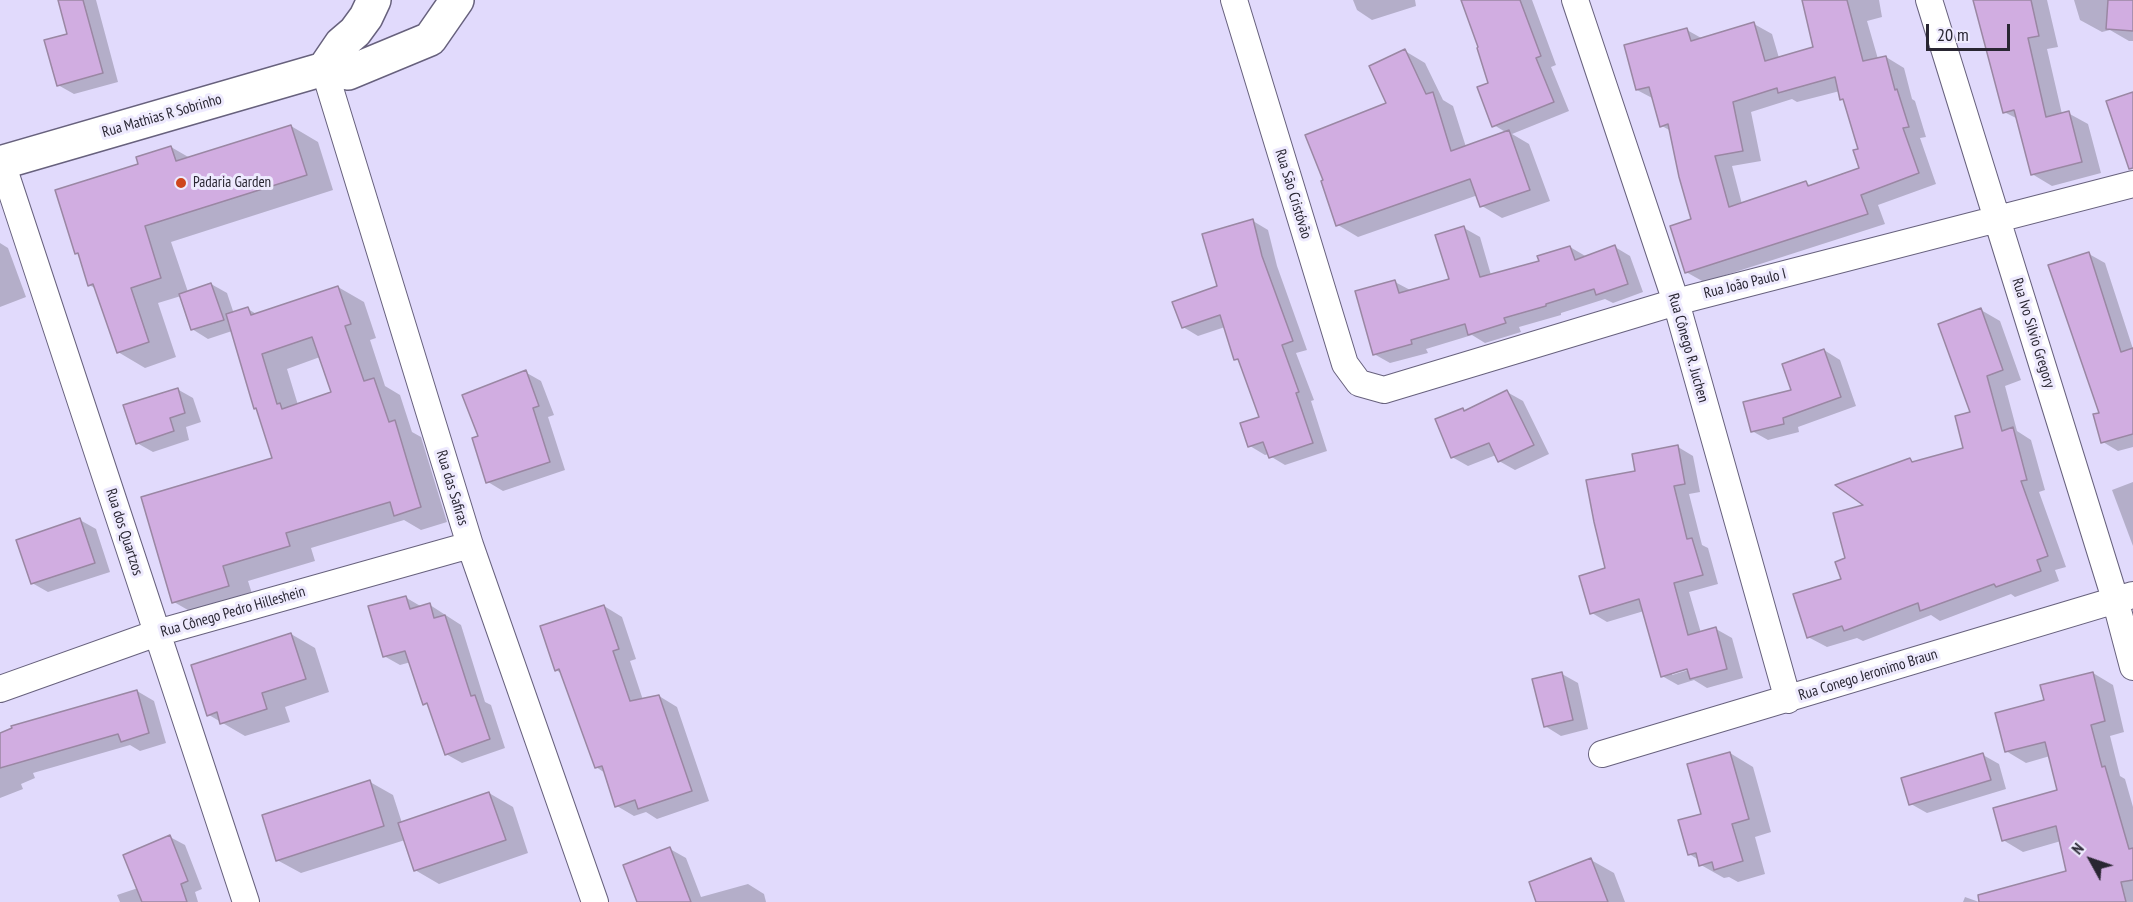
<!DOCTYPE html>
<html>
<head>
<meta charset="utf-8">
<style>
	body { margin:0 }
	#map { position:relative; width:2133px; height:902px; overflow:hidden; background:#e1dafc; font-family:"PT Sans Narrow",sans-serif }
	canvas { display:block }
	.north { position:absolute; left:2061px; top:830px; width:60px; height:60px; -webkit-text-stroke:4px #eeeafe; paint-order:stroke; rotate:310deg; font-size:16px; font-weight:700; line-height:24px; text-align:center; color:#292632 }
	.north::after { content:''; display:block; margin:auto; width:21px; height:27px; background:#292632; clip-path:polygon(50% 0,100% 100%,50% 72%,0 100%) }
	.scale { position:absolute; left:1926px; top:24px; width:84px; height:27px; box-sizing:border-box; border:3px solid #292632; border-top:0; padding-left:8px; font-size:18px; line-height:21px; white-space:nowrap; color:#292632; -webkit-text-stroke:4px #eeeafe; paint-order:stroke }
</style>
</head>
<body>
<div id="map">
<canvas width="2133" height="902"></canvas>
<div class="north">N</div>
<div class="scale">20 m</div>
</div>
<script>
const ctx = document.querySelector('canvas').getContext('2d');
ctx.lineJoin = 'round';
function paint(path, color) { ctx.fillStyle = color; ctx.fill(path, 'evenodd'); }
function stroke(path, color, width, dash) { ctx.strokeStyle = color; ctx.lineWidth = width; ctx.lineCap = dash ? 'butt' : 'round'; ctx.setLineDash(dash || []); ctx.stroke(path); }
function drawText(font, color, halo, rows, align = 'center') {
  ctx.font = font + ' "PT Sans Narrow",sans-serif'; ctx.lineWidth = 6; ctx.setLineDash([]); ctx.textBaseline = 'middle'; ctx.strokeStyle = halo; ctx.fillStyle = color; for (const [text, x, y, turn = 0] of rows) {
    ctx.save(); ctx.translate(x, y); ctx.rotate((+turn || 0) * Math.PI / 180); ctx.textAlign = isNaN(turn) ? turn : align; if (halo) ctx.strokeText(text, 0, 0); ctx.fillText(text, 0, 0); ctx.restore();
  }
}
paint(new Path2D(`
	M60,0H96L118,82L74,94L58,85L69,35Z
	M1353,0H1415L1416,6L1372,20L1357,10Z
	M1464,0H1532L1556,65L1551,67L1569,111L1512,134L1529,144L1550,201L1502,218L1482,206L1478,195L1358,237L1338,225L1388,104L1405,51L1425,63L1443,100L1453,106L1466,147L1507,133L1494,125L1489,84Z
	M1804,0H1879L1882,17L1867,21L1878,59L1886,57L1904,68L1912,99L1915,101L1926,137L1920,138L1936,184L1878,205L1885,224L1704,282L1686,272L1693,220L1671,131L1662,126L1654,99L1637,90L1687,30L1703,39L1754,24L1772,34L1779,58L1815,48ZM1840,91L1841,99L1845,101L1860,149L1861,169L1811,186L1806,183L1742,204L1732,166L1761,161L1751,112L1792,99L1797,102Z
	M1974,0H2047L2058,47L2047,49L2062,114L2068,113L2088,124L2101,173L2052,186L2032,174L2018,119L2004,112Z
	M2074,0H2133V41H2129L2110,30L2102,32L2080,20Z
	M291,126L318,142L333,190L171,242L188,292L211,284L227,293L234,314L248,309L258,315L338,287L364,302L376,338L370,340L385,386L400,395L412,432L421,437L447,522L421,530L404,520L311,548L315,561L248,581L254,600L200,617L174,602L274,459L258,410L255,408L232,331L208,339L192,329L181,296L158,303L176,357L145,368L118,352L97,289L89,285L80,255L77,253L140,165L171,147L190,158ZM320,357L332,393L298,405L287,369Z
	M1253,221L1268,230L1277,266L1307,350L1296,353L1314,400L1311,401L1327,451L1285,465L1270,456L1269,454L1265,455L1250,446L1261,418L1240,362L1236,359L1225,327L1198,336L1183,327L1219,287Z
	M1464,228L1480,237L1491,275L1541,262L1570,247L1587,257L1615,247L1630,256L1643,292L1613,303L1605,299L1561,313V315L1519,327L1521,332L1485,343L1472,335L1426,349L1428,353L1390,363L1374,354L1395,282L1412,291L1451,280Z
	M0,243L8,248L26,297L0,307Z
	M2089,254L2105,263L2133,349V447L2118,451L2103,442Z
	M1981,310L2000,321L2021,380L2005,386L2017,431L2031,440L2045,490L2039,492L2066,567L2055,570L2059,581L2015,597L2011,594L1940,621L1931,615L1863,641L1857,638L1827,647L1808,637L1843,580L1847,559L1867,506L1910,460L1915,463L1965,449L1971,413Z
	M1824,350L1840,360L1856,406L1798,427L1799,432L1768,440L1752,431L1793,391Z
	M525,372L541,381L554,415L548,417L565,470L503,491L488,482L480,437Z
	M177,389L193,398L201,422L186,427L189,440L153,452L137,443Z
	M1507,392L1523,401L1549,454L1515,470L1499,461L1496,455L1468,466L1452,457L1463,410L1466,412Z
	M1678,447L1693,456L1700,492L1689,494L1702,545L1708,548L1718,584L1689,592L1701,633L1716,629L1732,638L1743,678L1707,688L1694,680L1678,685L1662,676L1644,611L1607,622L1592,613L1637,472ZM1694,666L1695,668L1672,675V672Z
	M2133,482V546L2112,490Z
	M80,520L96,529L110,572L48,592L32,583Z
	M405,597L422,607L430,605L461,625L485,702L491,705L505,748L462,763L446,754L430,706L425,703L411,662L400,665L384,656Z
	M604,606L622,617L636,659L630,661L643,700L659,696L677,707L709,801L657,819L646,812L634,816L617,806L605,773L596,767L561,673L556,670Z
	M291,634L315,648L329,692L285,707L290,722L245,736L209,715Z
	M2093,673L2113,685L2124,732L2110,736L2120,776L2125,779L2133,807V902H2021L2068,872L2061,841L2023,852L2003,840L2059,791L2050,756L2026,763L2006,751L2046,701Z
	M1562,674L1578,683L1588,729L1561,736L1545,726Z
	M137,691L154,701L166,743L140,751L130,745L33,773L35,778L21,784L23,789L0,798V734Z
	M1730,753L1753,767L1771,832L1755,837L1765,874L1738,882L1729,877L1724,878L1701,865L1699,860L1689,854Z
	M1983,755L1999,764L2006,789L1927,813L1911,804Z
	M370,782L393,795L402,823L489,793L513,807L528,853L439,884L415,870L405,840L301,873L277,860Z
	M170,837L185,845L202,889L195,892L198,902H120L117,895L138,888Z
	M670,849L686,858L701,897L748,884L764,894L766,902H639Z
	M1591,860L1614,873L1625,902H1538Z
	M1965,897L1979,902H1963Z`), '#0003');
const building = new Path2D(`
	M58,0H83L103,73L57,86L44,40L67,34Z
	M1461,0H1520L1541,56L1536,58L1554,102L1492,127L1477,87L1488,83L1477,48L1478,47Z
	M1802,0H1847L1863,61L1886,56L1895,90L1897,89L1909,127L1903,128L1919,173L1861,195L1868,214L1685,273L1670,226L1691,219L1679,177L1668,124L1660,127L1649,87L1636,90L1624,45L1687,28L1691,41L1754,22L1765,61L1813,47ZM1835,77L1840,100L1843,99L1858,149L1853,150L1859,168L1808,186L1806,181L1729,207L1715,156L1743,151L1733,102L1777,88L1778,93Z
	M1973,0H2031L2039,36L2028,38L2046,117L2069,111L2082,162L2031,175L2014,110L2003,113Z
	M2108,0H2133V31L2106,29Z
	M1405,49L1426,94L1433,92L1451,151L1509,130L1530,190L1480,207L1470,179L1336,226L1321,181L1323,180L1305,135L1386,103L1369,66Z
	M2133,92V168L2129,169L2106,101Z
	M291,125L307,175L145,226L161,278L131,288L149,342L117,353L93,284L88,286L78,253L75,254L55,190L138,164L136,157L171,146L176,161Z
	M1253,219L1262,256L1293,341L1282,345L1299,392L1296,393L1313,443L1269,458L1263,442L1248,447L1240,423L1259,417L1238,359L1234,360L1220,315L1182,328L1172,302L1217,286L1202,234Z
	M1464,226L1480,277L1539,261L1537,256L1570,246L1575,260L1615,245L1628,284L1596,295L1594,289L1546,304V306L1504,318L1506,323L1468,335L1465,324L1411,340L1412,344L1373,355L1355,291L1395,280L1399,293L1449,279L1435,235Z
	M2089,252L2121,352L2133,348V434L2101,443L2093,414L2099,413L2048,265Z
	M211,283L224,320L191,330L179,294Z
	M338,286L351,324L345,326L364,381L374,378L389,422L395,420L421,507L394,516L390,502L286,533L290,546L223,566L229,586L172,603L141,497L272,458L256,408L254,409L226,314L248,307L251,315ZM312,337L331,392L282,409L280,403L277,404L262,354Z
	M1981,308L2003,370L1987,376L2002,431L2013,427L2027,480L2021,481L2048,556L2037,560L2041,571L1996,587L1994,584L1920,611L1918,603L1844,631L1842,626L1807,638L1793,594L1841,579L1835,562L1845,558L1833,513L1863,505L1835,485L1910,458L1912,462L1963,448L1955,416L1970,412L1938,324Z
	M1824,349L1841,397L1783,418L1784,424L1751,432L1743,402L1791,390L1782,364Z
	M526,370L539,406L533,408L550,462L486,483L472,438L478,436L462,395Z
	M178,388L185,413L170,418L174,431L136,444L123,405Z
	M1507,390L1534,445L1498,462L1489,443L1451,458L1435,419L1463,408L1464,411Z
	M1678,445L1685,484L1674,486L1687,539L1692,538L1703,575L1674,583L1688,635L1716,627L1727,669L1690,679L1687,669L1661,677L1639,599L1590,614L1579,576L1605,568L1594,522L1586,480L1635,471L1632,454Z
	M80,518L95,563L31,584L16,540Z
	M406,596L410,609L430,603L434,618L445,615L471,696L475,695L490,739L445,755L427,703L423,705L405,651L383,657L368,606Z
	M604,605L619,649L613,651L630,701L659,695L692,791L638,809L635,800L615,807L602,766L595,768L559,669L555,671L540,626Z
	M291,633L306,679L262,693L267,709L220,724L217,712L207,716L191,665Z
	M1562,672L1573,720L1544,727L1532,679Z
	M2093,672L2105,721L2091,725L2102,767L2105,766L2129,849L2133,848V880L2121,882L2126,902H1979L1978,895L2066,871L2056,826L2002,841L1993,808L2057,790L2045,742L2005,752L1995,713L2044,700L2040,685Z
	M137,690L149,733L121,742L118,734L0,768V733L12,728L11,726Z
	M1730,752L1749,819L1732,824L1743,861L1714,870L1712,862L1699,866L1696,853L1688,855L1678,820L1701,814L1687,764Z
	M1983,753L1991,780L1909,805L1901,778Z
	M370,780L384,826L276,861L262,815Z
	M489,792L506,840L414,871L398,823Z
	M170,835L188,881L181,884L187,902H142L123,855Z
	M670,847L691,902H637L623,865Z
	M1591,858L1608,902H1536L1529,882Z`);
paint(building, '#d1ade1');
stroke(building, '#9a87a3', 1.5);
const street = new Path2D(`
	M1234,0L1345,364L1359,383L1384,390L1676,302L2133,184
	M1575,0L1676,302L1788,700
	M1929,0L2115,599L2133,667
	M324,69L470,545L595,902
	M2,163L246,902
	M0,689L157,633L470,545
	M1602,754L2133,595`);
const secondary = new Path2D(`
	M324,69L341,44L355,32L366,17L374,0
	M0,163L324,69L348,73L430,39L457,0`);
stroke(street, '#67617d', 28);
stroke(secondary, '#67617d', 36);
stroke(street, '#fff', 26);
stroke(secondary, '#fff', 33);
for (const [x, y, r, color] of [
	[181,183,6,"#ce461d"]
]) { const dot = new Path2D(); dot.arc(x, y, r, 0, 2 * Math.PI); ctx.fillStyle = color; ctx.fill(dot); stroke(dot, '#eeeafe', 2); }
drawText('15px', '#292632', '#eeeafe', [
	["Rua Mathias R Sobrinho",162,116,-16],
	["Rua São Cristóvão",1293,194,73],
	["Rua João Paulo I",1745,284,-14],
	["Rua Ivo Silvio Gregory",2033,333,73],
	["Rua Cônego R. Juchen",1688,348,74],
	["Rua das Safiras",452,488,73],
	["Rua dos Quartzos",124,532,72],
	["Rua Cônego Pedro Hilleshein",233,612,-16],
	["Rua Conego Jeronimo Braun",1868,675,-17]
]);
drawText('15px', '#292632', '#eeeafe', [
	["Padaria Garden",193,183]
], 'left');
</script>
</body>
</html>
